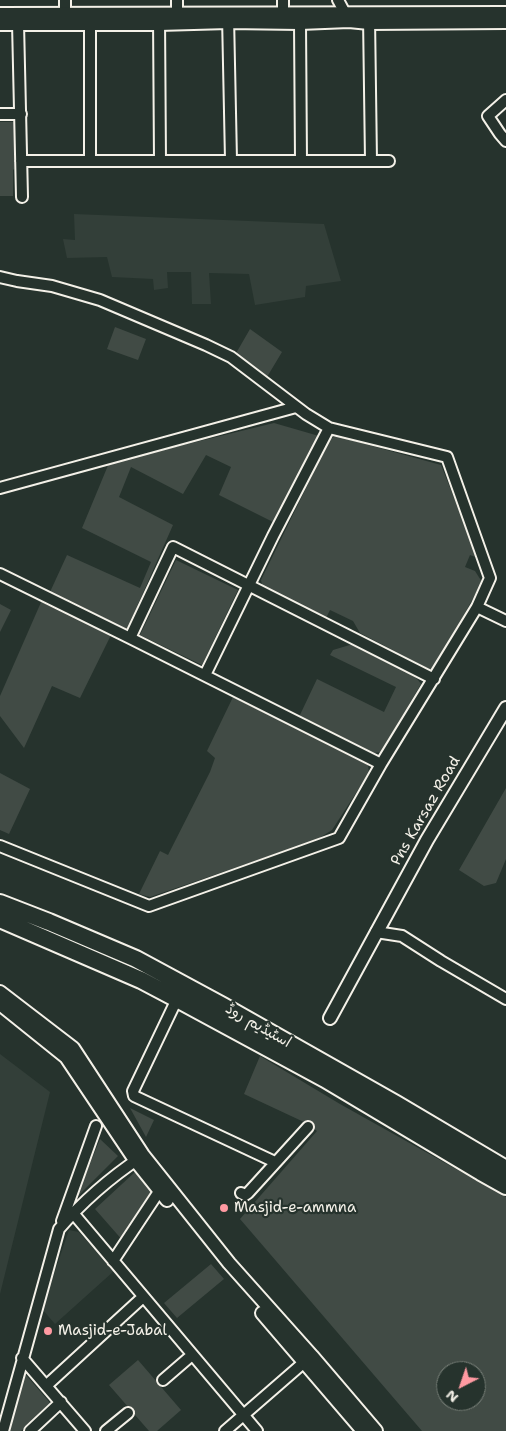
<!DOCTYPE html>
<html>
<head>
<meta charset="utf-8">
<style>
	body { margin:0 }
	#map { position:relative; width:506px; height:1431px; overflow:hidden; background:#26332d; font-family:"Shantell Sans",sans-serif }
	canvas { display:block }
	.north { position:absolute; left:436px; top:1361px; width:50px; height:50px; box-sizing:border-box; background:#26332d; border:1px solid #787f78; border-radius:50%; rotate:221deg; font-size:14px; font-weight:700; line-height:20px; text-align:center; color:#f4f1e8 }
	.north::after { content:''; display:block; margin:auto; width:18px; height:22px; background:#ff9aa2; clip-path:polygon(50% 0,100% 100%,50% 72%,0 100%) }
</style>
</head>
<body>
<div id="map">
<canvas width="506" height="1431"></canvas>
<div class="north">N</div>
</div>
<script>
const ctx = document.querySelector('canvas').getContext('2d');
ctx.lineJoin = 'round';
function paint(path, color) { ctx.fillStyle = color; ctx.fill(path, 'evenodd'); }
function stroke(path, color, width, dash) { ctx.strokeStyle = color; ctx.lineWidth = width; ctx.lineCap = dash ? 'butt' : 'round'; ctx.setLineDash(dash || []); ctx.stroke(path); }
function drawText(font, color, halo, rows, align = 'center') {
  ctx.font = font + ' "Shantell Sans","Playpen Sans Arabic",sans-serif'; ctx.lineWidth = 4.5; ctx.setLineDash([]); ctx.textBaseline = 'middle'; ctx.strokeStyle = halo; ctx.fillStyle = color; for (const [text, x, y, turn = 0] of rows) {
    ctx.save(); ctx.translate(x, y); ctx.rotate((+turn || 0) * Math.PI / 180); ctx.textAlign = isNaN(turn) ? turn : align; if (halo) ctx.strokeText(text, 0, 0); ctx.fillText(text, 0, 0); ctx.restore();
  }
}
paint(new Path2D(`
	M74,214L324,224L341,281L306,286L305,297L255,305L249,274L209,273L211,304H192L191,272H167L168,288L154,290L153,279L112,277L107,257L67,258L63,239L75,240Z
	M0,1054L50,1092L0,1294Z
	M69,1230L79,1232L114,1271L55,1324L42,1309Z`), '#333f39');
paint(new Path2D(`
	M0,122H16L14,169L13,170V196H0Z
	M115,327L146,339L138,360L107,349Z
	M250,329L282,352L267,377L235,355Z
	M274,423L319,436L275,523L219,495L231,467L206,455L183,494L131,467L119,497L173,525L127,629L50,592L67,555L140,588L151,562L82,528L109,463Z
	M336,436L441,465L478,558L470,555L465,567L475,571L482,582L433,671L360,633L353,621L330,610L326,618L262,585L261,580L330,439Z
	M176,560L238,590L202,665L140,635Z
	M42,600L111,635L80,698L52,686L24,748L0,716V696Z
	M0,604L11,610L0,632Z
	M353,644C372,653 411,667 421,684L381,752L374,753L369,751L299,717L317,679L384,712L396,687L330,655L333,650Z
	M233,697L368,765L369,773L332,830L316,840L150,897L139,894L160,851L168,855L210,772L215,758L207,751Z
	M0,773L30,789L9,834L0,830Z
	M506,788V859L496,883L484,886L459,870Z
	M260,1056L340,1104L506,1197V1431H422L240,1219L317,1131L306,1123L244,1094ZM446,1371H476V1401H446Z
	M130,1108L154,1120L146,1137Z
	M100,1139L118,1156L76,1198Z
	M135,1172L155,1195L124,1242L95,1209Z
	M211,1264L224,1279L177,1318L164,1303Z
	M138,1360L181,1410L157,1431H149L109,1385Z
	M20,1368L51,1404L21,1431H3Z`), '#414b45');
const minor = new Path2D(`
	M65,0V14
	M177,0V13
	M338,0L345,13
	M283,13V0
	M228,16L231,160
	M159,17L160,161
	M369,17L371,161
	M18,23L22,197
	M300,23L301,161
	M506,100L488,116L500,134L506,141
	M0,114H21
	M21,161H389
	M90,161V24
	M0,277L17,281L52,286L100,300L206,345L231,357L306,414L329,428L447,457L490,578L477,607L381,764L339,838L149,906L0,846
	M0,488L296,407
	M0,574L130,638L381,764
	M477,607L506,621
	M130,638L173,547L434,679
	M205,675L273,536L329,428
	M376,932L402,936L441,961L506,999
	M177,999L133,1091L134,1096L275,1162
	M241,1193L245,1195L248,1193L308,1127
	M73,1213L257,1431
	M62,1221L96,1126
	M113,1261L160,1190
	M22,1358L85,1431
	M163,1380L192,1355
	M47,1385L143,1297
	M3,1431L59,1229C83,1201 111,1177 141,1157
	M30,1431L61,1402
	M106,1431L128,1413
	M225,1431L309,1358`);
const tertiary = new Path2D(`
	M0,14L506,13
	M0,24H159L228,22L300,23L349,21L369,23L506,22
	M0,992L73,1048L143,1155L229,1263L312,1356L376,1431
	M0,1004L66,1057L135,1160L167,1200
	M330,1018L427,840L506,708
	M262,1313L363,1431`);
const primary = new Path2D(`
	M0,903L49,922L136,959L223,1006L396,1104L506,1169
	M0,919L141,980L177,999L325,1079L481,1172L506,1186`);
stroke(minor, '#f4f1e8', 14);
stroke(tertiary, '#f4f1e8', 16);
stroke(primary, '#f4f1e8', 20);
stroke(minor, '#26332d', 10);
stroke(tertiary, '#26332d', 12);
stroke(primary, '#26332d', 16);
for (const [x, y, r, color] of [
	[224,1208,5,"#ff9aa2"],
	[48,1331,5,"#ff9aa2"]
]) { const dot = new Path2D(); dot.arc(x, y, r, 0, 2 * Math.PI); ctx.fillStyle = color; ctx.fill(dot); stroke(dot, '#26332d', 2); }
drawText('15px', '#f4f1e8', '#26332d', [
	["Pns Karsaz Road",426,811,-60],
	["اسٹیڈیم روڈ",258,1026,30]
]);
drawText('15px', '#f4f1e8', '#26332d', [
	["Masjid-e-ammna",234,1208],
	["Masjid-e-Jabal",58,1331]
], 'left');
</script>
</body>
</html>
